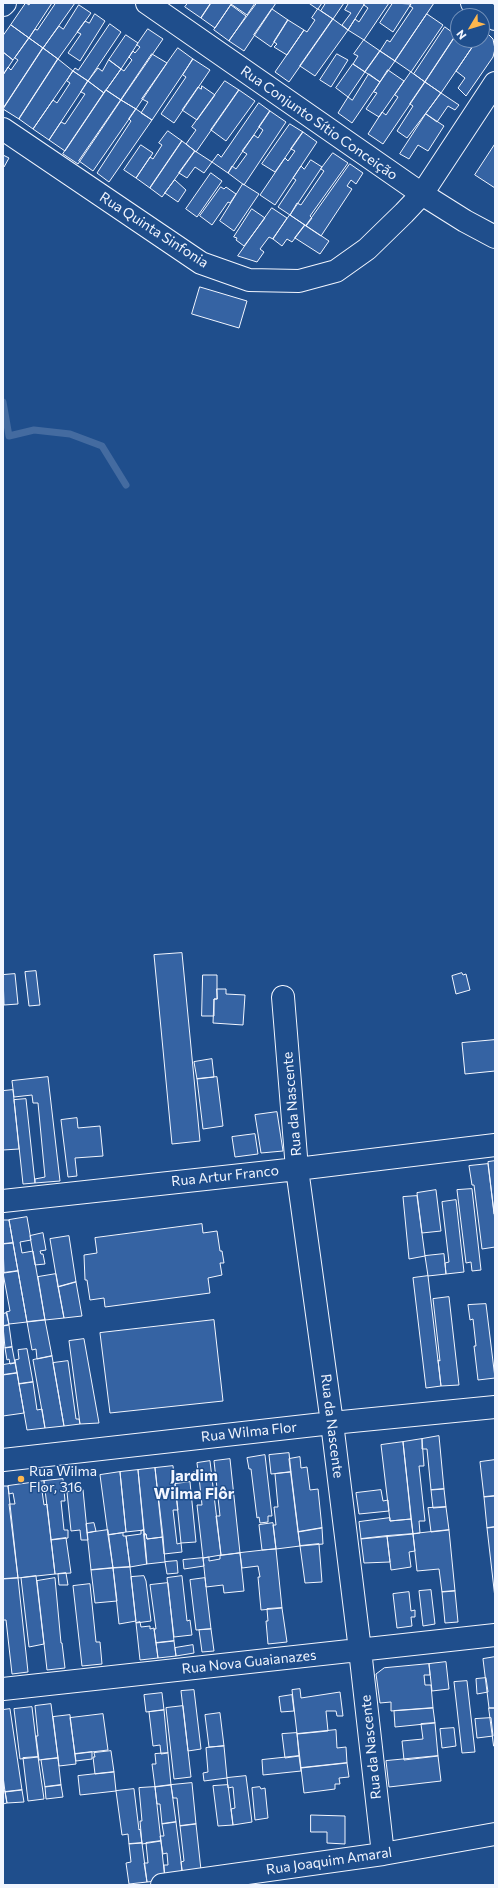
<!DOCTYPE html>
<html>
<head>
<meta charset="utf-8">
<style>
	body { margin:0 }
	#map { position:relative; width:498px; height:1888px; overflow:hidden; background:#1f4e8c; font-family:Commissioner,sans-serif }
	canvas { display:block }
	.frame { position:absolute; inset:0; border:4px solid #f2f6ff; pointer-events:none }
	.north { position:absolute; left:450px; top:8px; width:40px; height:40px; box-sizing:border-box; background:#1f4e8c; border:1px solid #7391ba; border-radius:50%; rotate:232deg; font-size:11px; font-weight:700; line-height:16px; text-align:center; color:#f2f6ff }
	.north::after { content:''; display:block; margin:auto; width:14px; height:18px; background:#ffb74d; clip-path:polygon(50% 0,100% 100%,50% 72%,0 100%) }
</style>
</head>
<body>
<div id="map">
<canvas width="498" height="1888"></canvas>
<div class="frame"></div>
<div class="north">N</div>
</div>
<script>
const ctx = document.querySelector('canvas').getContext('2d');
ctx.lineJoin = 'round';
function stroke(path, color, width, dash) { ctx.strokeStyle = color; ctx.lineWidth = width; ctx.lineCap = dash ? 'butt' : 'round'; ctx.setLineDash(dash || []); ctx.stroke(path); }
function paint(path, color) { ctx.fillStyle = color; ctx.fill(path, 'evenodd'); }
function drawText(font, color, halo, rows, align = 'center') {
  ctx.font = font + ' Commissioner,sans-serif'; ctx.lineWidth = 3; ctx.setLineDash([]); ctx.textBaseline = 'middle'; ctx.strokeStyle = halo; ctx.fillStyle = color; for (const [text, x, y, turn = 0] of rows) {
    ctx.save(); ctx.translate(x, y); ctx.rotate((+turn || 0) * Math.PI / 180); ctx.textAlign = isNaN(turn) ? turn : align; if (halo) ctx.strokeText(text, 0, 0); ctx.fillText(text, 0, 0); ctx.restore();
  }
}
stroke(new Path2D(`
	M3,402L9,436L34,430L70,434L102,446L126,485`), '#446ba0', 7);
const building = new Path2D(`
	M26,3L29,5L30,3H52L29,38L11,25Z
	M56,3H75L43,48L29,38L35,29L37,30Z
	M188,3H211L201,18L185,7Z
	M211,3H232L215,28L201,18Z
	M232,3H255L247,15L231,4Z
	M257,3H276L244,51L229,41Z
	M309,3H322L318,9Z
	M326,3H344L333,19L321,11Z
	M349,3H365L348,30L342,25L351,13L345,10Z
	M365,3H389L364,40L348,30L355,19L359,22L368,8L364,5Z
	M393,3L411,4L393,32L380,23Z
	M412,3H434L395,61L380,51L387,40L390,42L413,8L410,6Z
	M79,5L91,13L58,59L43,48L59,26L63,29Z
	M231,5L246,16L229,41L214,30Z
	M272,9L288,20L271,47L254,35Z
	M318,9L333,19L289,82L275,72L304,30L307,32L315,20L312,18Z
	M95,14L105,21L80,61L68,53L81,34L77,32L85,21L89,23Z
	M427,14L443,25L411,72L395,61Z
	M333,19L348,30L315,76L300,66Z
	M288,20L304,30L287,55L274,47L277,44L274,42Z
	M110,24L121,32L88,81L73,71L75,68L78,70Z
	M11,25L29,38L13,60L3,52V36Z
	M445,27L456,35L425,82L414,74Z
	M148,29L163,39L121,100L106,90L121,69L124,71L132,60L129,57L133,51L135,53L140,47L137,45Z
	M484,30L493,39L495,49L493,57L466,96L458,88L465,78L456,71L477,40H482V33Z
	M126,35L138,43L121,69L109,60Z
	M456,35L458,40H464L473,46L441,93L425,82Z
	M29,38L43,48L3,109V75L8,67L11,70L18,60L15,58Z
	M364,40L380,51L365,72L353,64L358,56L354,54Z
	M43,48L58,59L19,119L3,109Z
	M178,48L193,59L152,120L141,113L148,102L142,99Z
	M380,51L395,61L380,82L365,72Z
	M3,52L13,60L3,75Z
	M152,54L167,63L136,109L121,100Z
	M337,54L348,60L331,87L320,80Z
	M58,59L73,71L33,129L19,119Z
	M193,59L210,70L174,123L161,114L186,77L183,75Z
	M109,60L121,69L104,93L88,81L98,68L102,71Z
	M353,64L365,72L348,97L336,88Z
	M388,70L404,81L379,117L366,109L377,93L374,92Z
	M73,71L88,81L49,140L33,129L53,100L57,103L70,83L67,81Z
	M411,72L425,82L383,144L368,134L382,112L386,115L398,97L395,95Z
	M369,74L380,82L352,123L338,113L348,97L352,100Z
	M88,81L104,93L65,151L49,140L61,122L65,124L85,94L81,92Z
	M225,81L239,90L196,152L186,144L196,130L192,127Z
	M425,82L441,93L407,138L397,131L413,106L410,104Z
	M202,86L215,95L197,120L182,110L198,87L201,89Z
	M106,90L121,100L78,164L63,154Z
	M239,90L255,101L226,141L211,130Z
	M441,93L459,105L455,110L448,106L437,122L426,114Z
	M121,100L136,109L93,171L79,161Z
	M259,103L270,111L228,173L212,162L218,154L221,157Z
	M136,109L152,120L109,182L97,173L131,121L129,119Z
	M270,111L286,122L244,185L228,173L232,166L236,169L247,154L242,151L254,135L258,138L263,130L259,127Z
	M426,114L444,126L428,151L418,145L409,159L400,154Z
	M290,124L303,132L275,172L262,164Z
	M168,131L182,141L150,188L136,178L150,157L153,159L162,145L159,143Z
	M303,132L317,142L275,205L260,195L285,158L288,161L295,151L291,149Z
	M182,141L195,151L162,197L150,188Z
	M495,144V188L475,175Z
	M141,145L153,153L136,178L124,170Z
	M195,151L212,162L204,173L195,167L187,178L179,173Z
	M333,153L348,163L310,216L312,218L306,226L290,215L297,203L301,205L324,171L321,169Z
	M3,155L9,158L4,167L3,166Z
	M311,160L322,167L290,215L278,207L296,180L293,178L301,166L304,169Z
	M350,164L363,173L356,184L351,180L347,186L352,189L321,236L306,226Z
	M211,173L222,181L197,217L186,209Z
	M175,180L186,190L178,202L165,193Z
	M243,184L259,194L234,231L220,221Z
	M221,187L224,189L226,187L236,194L230,203L228,202L212,225L200,216Z
	M272,208L287,218L273,239L269,237L260,249L264,252L257,262L238,256Z
	M252,209L265,218L244,246L236,240L237,238L234,237Z
	M290,215L305,225L292,242L287,239L282,246L273,239Z
	M305,225L329,241L320,254L295,238Z
	M200,287L247,301L239,328L192,314Z
	M182,953L200,1141L172,1144L154,955Z
	M36,971L40,1005L29,1006L25,972Z
	M462,973L463,975L466,974L470,990L456,994L452,976Z
	M15,974L18,1004L4,1005L3,975Z
	M203,975H217V999H214V1016H202Z
	M217,989H226V994L245,995L243,1025L213,1023L214,999H217Z
	M495,1040V1071L465,1074L462,1043Z
	M212,1059L214,1077L197,1079L194,1062Z
	M48,1077L60,1181L35,1183V1179L45,1177L38,1103H33L32,1095L14,1097L12,1081Z
	M217,1077L223,1126L203,1129L197,1079Z
	M13,1090L19,1149L3,1150V1091Z
	M26,1099L35,1183L23,1184L14,1100Z
	M277,1112L283,1151L261,1153L255,1115Z
	M77,1118L78,1128L100,1126L103,1156L75,1158L77,1176L68,1177L61,1120Z
	M255,1134L258,1154L235,1157L232,1137Z
	M495,1161V1214H494L488,1162Z
	M488,1164L495,1220V1247L482,1249L474,1185H472L469,1166Z
	M472,1189L481,1270L472,1271L471,1262L466,1263L457,1190Z
	M436,1190L441,1231L422,1233L417,1193Z
	M417,1196L425,1256L409,1259L403,1197Z
	M456,1200L464,1272L446,1274L445,1263L449,1262L442,1202Z
	M27,1217L31,1240L20,1242L22,1253L33,1251L45,1320L27,1322L9,1220Z
	M3,1220H9L13,1243L3,1244Z
	M202,1224L203,1233L217,1231L220,1251H222L224,1263H220L222,1275L208,1278L210,1293L105,1307L104,1298L90,1300L87,1280H85L84,1255L97,1253L95,1238Z
	M43,1233L46,1250L40,1251L41,1254H43L45,1264L35,1265L30,1236Z
	M69,1236L76,1282L58,1287L50,1239Z
	M13,1243L18,1271L4,1273L3,1244Z
	M444,1254L446,1274L428,1276L425,1256Z
	M18,1271L27,1322L9,1324L6,1312L10,1311L3,1273Z
	M56,1274L64,1318L45,1320L38,1277Z
	M428,1276L441,1386L426,1388L413,1278Z
	M76,1282L82,1316L64,1318L58,1287Z
	M449,1297L459,1385L441,1386L438,1360L440,1361L433,1299Z
	M486,1304L495,1378L478,1380L474,1346H476L473,1319L470,1320L468,1305Z
	M7,1313L9,1325L3,1326V1314Z
	M45,1320L52,1356L37,1359L36,1349L32,1350L27,1322Z
	M214,1320L223,1401L110,1413L100,1333Z
	M9,1325L12,1347L5,1348L3,1326Z
	M84,1339L99,1423L80,1424L69,1341Z
	M12,1347L15,1363L10,1364L9,1359L7,1360L5,1348Z
	M27,1349L33,1382L19,1384L15,1360L19,1359L18,1350Z
	M52,1356L64,1426L45,1428L33,1360Z
	M68,1361L76,1419H79L80,1424L64,1426L53,1363Z
	M15,1363L17,1373L3,1375V1365Z
	M17,1373L24,1413L3,1416V1375Z
	M33,1382L37,1410L42,1409L45,1428L27,1430L19,1384Z
	M439,1436L444,1489L431,1490L427,1449H422V1439Z
	M422,1439L424,1466H419L425,1521H419L420,1533L413,1534L403,1442Z
	M403,1442L411,1519L390,1521L381,1445Z
	M289,1453L291,1472L271,1474L269,1455Z
	M265,1455L272,1516H268V1522L260,1523L259,1517L257,1518L251,1469H249L247,1458Z
	M300,1457L301,1468L307,1467L310,1490L318,1489L322,1528L298,1532L289,1459Z
	M230,1459L240,1553L221,1555L216,1516H220L214,1461Z
	M495,1460V1496L484,1497L480,1462Z
	M210,1461L221,1555L203,1558L197,1505H202L199,1477H194L193,1472L198,1471L197,1463Z
	M173,1466L178,1510H173L177,1544L181,1543L182,1552L164,1554L155,1468Z
	M155,1468L163,1537L147,1539L146,1534H144L138,1470Z
	M138,1470L144,1530L126,1532L120,1472Z
	M120,1472L126,1532L108,1535L100,1475Z
	M291,1472L300,1546L276,1549L273,1525H276L274,1507H278L275,1474Z
	M63,1479L65,1501H61L64,1530H68V1538L51,1540L44,1481Z
	M44,1481L45,1491H42L44,1505L47,1504L55,1574L18,1578L9,1504H15L13,1493L9,1494L8,1486Z
	M190,1482L196,1542L181,1543L175,1484Z
	M3,1486H8L18,1578L3,1579Z
	M444,1489L446,1507L433,1508L431,1490Z
	M83,1490L88,1540H81L80,1530L71,1531L67,1492Z
	M381,1490L383,1501L388,1500L389,1511L359,1514L356,1493Z
	M495,1496V1527L487,1528L484,1497Z
	M446,1507L449,1530L431,1532L428,1508Z
	M390,1518V1521L411,1519L413,1534L361,1539L359,1522Z
	M94,1523L96,1531L87,1533L86,1524Z
	M273,1523L276,1549L262,1550L259,1525Z
	M495,1527V1598L487,1528Z
	M322,1528L323,1544L300,1546L298,1532Z
	M108,1530L113,1568L91,1570L87,1533Z
	M144,1530L147,1564L130,1567L126,1536L141,1534V1531Z
	M449,1530L455,1591L442,1592L439,1569L417,1571L413,1534Z
	M123,1533V1536H126L130,1567L113,1568L108,1535Z
	M144,1534H146L147,1539L163,1537L165,1562L147,1564Z
	M413,1534L415,1551L409,1552L411,1567L391,1570L387,1536Z
	M387,1536L390,1562L364,1563L361,1539Z
	M66,1538L71,1573L55,1574L51,1540Z
	M319,1544L322,1582L305,1583L300,1546Z
	M276,1549L282,1608L261,1610L258,1577H260L258,1566L242,1568L240,1553Z
	M240,1553L244,1591L224,1593L223,1585L206,1587L203,1558L209,1557V1561L220,1559V1556Z
	M203,1558L204,1566L184,1569L183,1560Z
	M177,1561L178,1573L167,1574L165,1562Z
	M130,1567L136,1621L119,1624L113,1568Z
	M113,1568L117,1601L95,1603L91,1570Z
	M66,1573L68,1585H59L58,1574Z
	M36,1576L44,1644L29,1647L21,1578Z
	M144,1576L146,1581L151,1621L136,1623L131,1577Z
	M182,1576L187,1621L190,1620L192,1635L174,1637L167,1578Z
	M18,1578L28,1672L12,1674L6,1620H3V1579Z
	M55,1578L61,1643H62L65,1668L47,1670L37,1581Z
	M205,1578L211,1629L196,1630L190,1580Z
	M168,1583L174,1641L156,1643L154,1629H156L150,1585Z
	M90,1584L96,1642H100L102,1664L82,1666L73,1586Z
	M431,1590L435,1624L423,1626L419,1591Z
	M455,1591L458,1622L445,1623L442,1592Z
	M409,1592L411,1611L415,1610V1617H411L412,1626L397,1628L393,1594Z
	M282,1608L287,1642L268,1644L266,1621H268L267,1609Z
	M140,1622L141,1627L150,1626V1629L154,1628L158,1658L140,1660L136,1623Z
	M211,1629L214,1651L202,1652L199,1630Z
	M174,1641L176,1656L158,1658L156,1643Z
	M193,1645L194,1653L176,1656L175,1648Z
	M495,1657V1708H489L483,1659Z
	M446,1662L449,1689L432,1691L429,1664Z
	M429,1664L430,1675H424L425,1685H431L433,1708L391,1711V1702L380,1703L376,1674L384,1668Z
	M486,1678L488,1692L477,1694L476,1679Z
	M467,1681L475,1752L462,1753L454,1682Z
	M300,1689L301,1698L340,1692L343,1716H337L336,1711H326L328,1731L297,1734L292,1690Z
	M194,1690L201,1749L188,1751L181,1691Z
	M162,1693L164,1710L146,1712L144,1695Z
	M292,1695L294,1711L281,1712L279,1697Z
	M51,1704L58,1758L39,1760L36,1736H38L35,1706Z
	M183,1706L191,1777L174,1779L166,1708Z
	M32,1707L38,1757L20,1759L14,1709Z
	M433,1708L435,1723L395,1727L394,1711Z
	M489,1708H495V1746H494Z
	M10,1709L22,1790L5,1792L3,1776V1710Z
	M164,1710L168,1753L161,1754L160,1745L153,1746L149,1712Z
	M220,1713L224,1746L209,1747L205,1715Z
	M103,1714L108,1750L75,1754L70,1718Z
	M70,1715L76,1764L59,1766L53,1717Z
	M491,1718L493,1736L477,1738L475,1719Z
	M435,1723L438,1756L404,1760L402,1741L423,1739L421,1724Z
	M454,1728L456,1746L442,1748L440,1729Z
	M336,1730L337,1748L346,1747L347,1763L301,1768L297,1734Z
	M297,1733L299,1756L285,1758L282,1734Z
	M224,1746L227,1778L204,1781L203,1773L208,1772L206,1748Z
	M111,1751L114,1772L95,1774L93,1757H95L94,1753Z
	M92,1752V1759L76,1761L75,1754Z
	M168,1753L171,1785L155,1787L152,1764H156L155,1754Z
	M299,1756L301,1771L263,1775L262,1760Z
	M438,1756L441,1781L389,1787L386,1761Z
	M38,1757L44,1799L28,1801L23,1758Z
	M58,1758L61,1785L45,1787L41,1760Z
	M347,1763L349,1777L339,1778L340,1784H335V1789L304,1793L301,1768Z
	M114,1772L116,1791L80,1795L78,1776Z
	M246,1776L252,1822L233,1825L231,1809L235,1808L233,1787L228,1788L227,1778Z
	M192,1783L196,1824L180,1826L177,1798H173L171,1785Z
	M61,1785L63,1797L46,1799L45,1787Z
	M171,1785L176,1822L162,1824L160,1804H157L155,1787Z
	M228,1785L233,1825L218,1826L213,1786Z
	M155,1787L161,1841L142,1844L140,1821H142L139,1788Z
	M260,1787L261,1789L265,1788L268,1818L255,1820L252,1788Z
	M134,1789L139,1830L140,1829L142,1843L129,1844L128,1834L122,1835L116,1791Z
	M22,1790L24,1802L7,1803L5,1792Z
	M5,1791L7,1803L3,1804V1792Z
	M311,1815L345,1816V1844L327,1843V1832H311Z
	M176,1822L183,1877L165,1880L164,1865H168L167,1853L163,1854L160,1836H164L162,1824Z
	M196,1824L201,1870L182,1872L181,1862L184,1861L180,1826Z
	M161,1841L165,1880L147,1882L144,1863H148L146,1843Z
	M142,1843L147,1882L129,1884L126,1863L131,1862L129,1844Z`);
paint(building, '#3563a3');
stroke(building, '#f2f6ff', 1);
const street = new Path2D(`
	M147,3L422,194L465,221L495,237
	M472,3L495,19
	M3,5L5,3
	M3,129L201,263L249,280L299,281L336,271L367,249L404,213L422,194L495,83
	M283,997L297,1169L332,1423L360,1650L383,1854
	M3,1201L297,1169L495,1145
	M3,1460L332,1423L495,1407
	M3,1689L495,1635
	M162,1885L383,1854L495,1834`);
stroke(street, '#f2f6ff', 24);
stroke(street, '#1f4e8c', 22);
for (const [x, y, r, color] of [
	[21,1479,4,"#ffb74d"]
]) { const dot = new Path2D(); dot.arc(x, y, r, 0, 2 * Math.PI); ctx.fillStyle = color; ctx.fill(dot); stroke(dot, '#1f4e8c', 1.5); }
drawText('14px', '#f2f6ff', '#1f4e8c', [
	["Rua Conjunto Sítio Conceição",319,123,35],
	["Rua Quinta Sinfonia",154,230,33],
	["Rua da Nascente",292,1104,-95],
	["Rua Artur Franco",225,1176,-6],
	["Rua da Nascente",332,1426,83],
	["Rua Wilma Flor",249,1432,-6],
	["Rua Nova Guaianazes",249,1662,-6],
	["Rua da Nascente",371,1747,-96],
	["Rua Joaquim Amaral",329,1861,-8]
]);
drawText('14px', '#f2f6ff', '#1f4e8c', [
	["Rua Wilma",29,1471],
	["Flor, 316",29,1487]
], 'left');
drawText('bold 16px', '#f2f6ff', '#1f4e8c', [
	["Jardim",194,1476],
	["Wilma Flôr",194,1494]
]);
</script>
</body>
</html>
